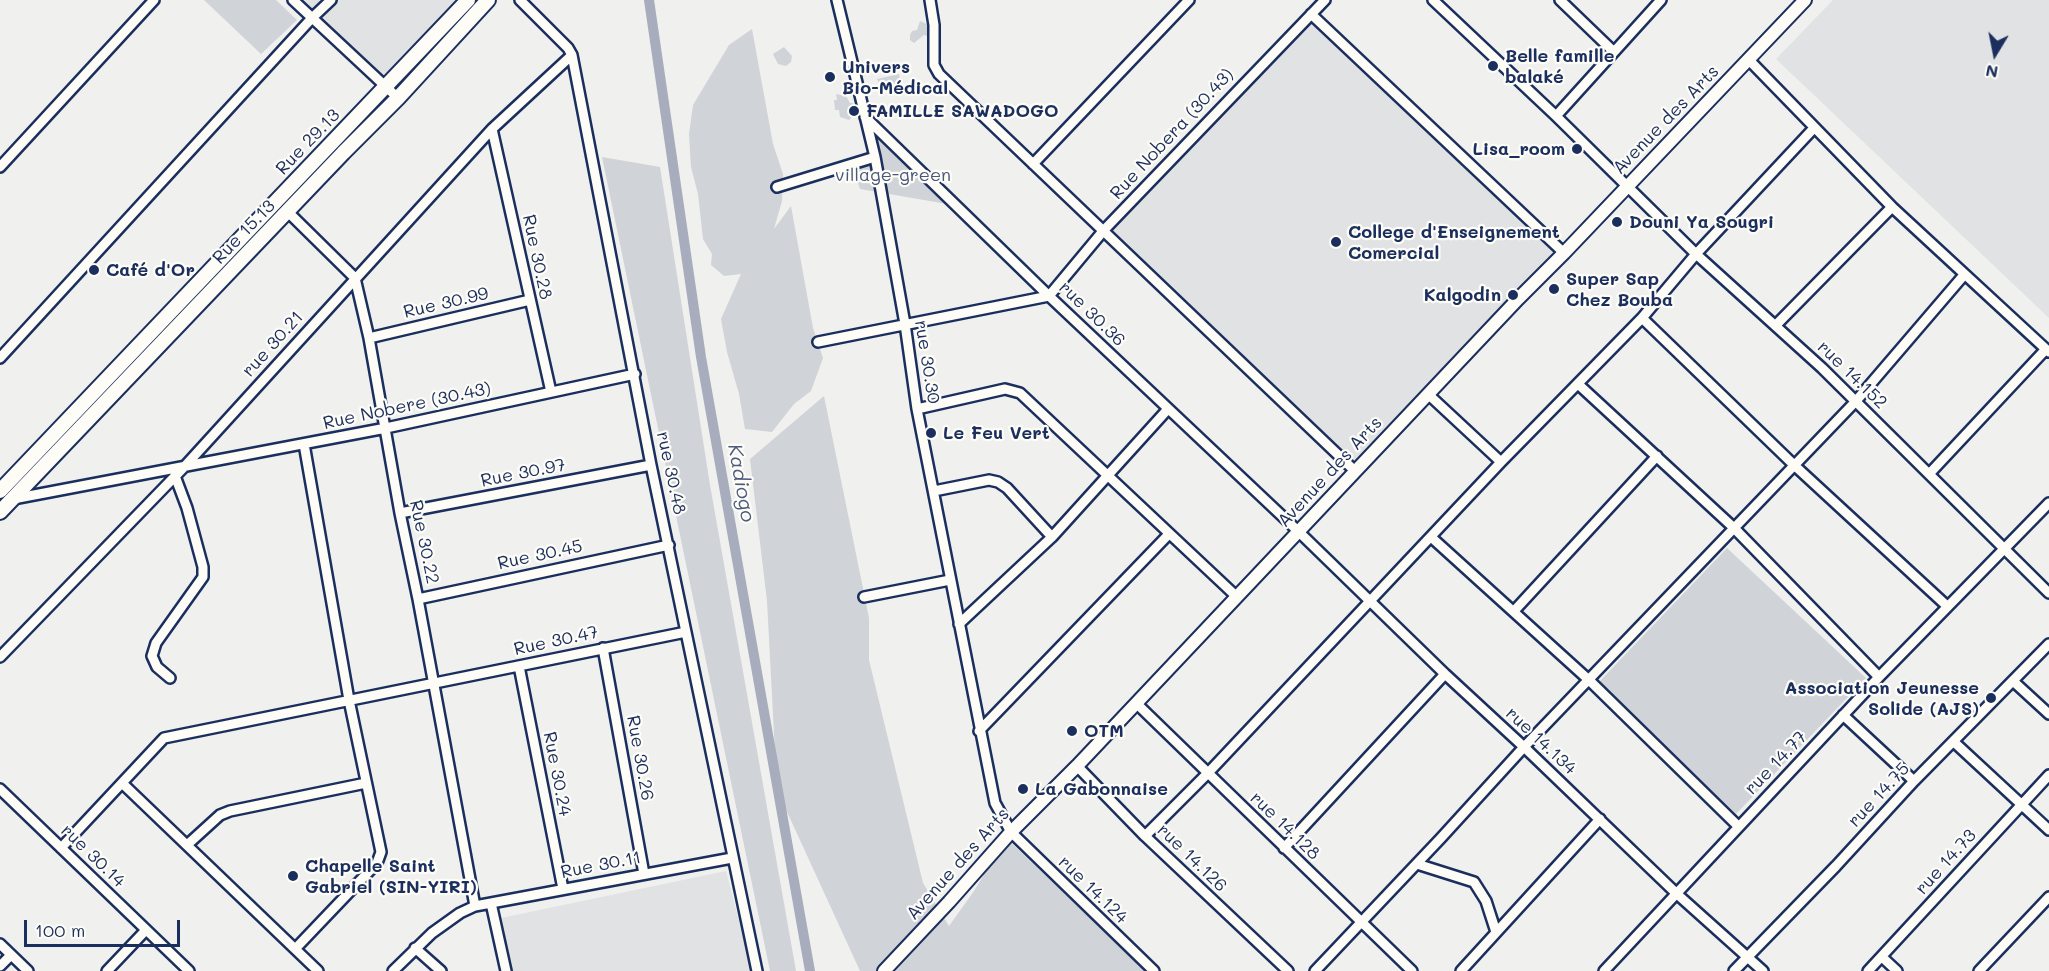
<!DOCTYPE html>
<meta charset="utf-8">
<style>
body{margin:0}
#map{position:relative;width:2049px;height:971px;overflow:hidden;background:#f0f0ee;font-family:Mali,sans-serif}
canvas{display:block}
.north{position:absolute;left:1965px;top:24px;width:60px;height:60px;-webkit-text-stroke:4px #fdfcf7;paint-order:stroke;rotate:190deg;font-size:16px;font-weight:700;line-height:24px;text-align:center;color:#1b2f5e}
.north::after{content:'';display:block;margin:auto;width:21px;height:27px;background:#1b2f5e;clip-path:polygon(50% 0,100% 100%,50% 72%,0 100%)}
.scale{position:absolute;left:24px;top:920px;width:156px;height:27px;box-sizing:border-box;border:3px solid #1b2f5e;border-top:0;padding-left:8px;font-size:18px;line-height:21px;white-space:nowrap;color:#1b2f5e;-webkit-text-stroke:4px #fdfcf7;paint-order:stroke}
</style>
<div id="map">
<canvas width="2049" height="971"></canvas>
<div class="north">N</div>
<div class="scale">100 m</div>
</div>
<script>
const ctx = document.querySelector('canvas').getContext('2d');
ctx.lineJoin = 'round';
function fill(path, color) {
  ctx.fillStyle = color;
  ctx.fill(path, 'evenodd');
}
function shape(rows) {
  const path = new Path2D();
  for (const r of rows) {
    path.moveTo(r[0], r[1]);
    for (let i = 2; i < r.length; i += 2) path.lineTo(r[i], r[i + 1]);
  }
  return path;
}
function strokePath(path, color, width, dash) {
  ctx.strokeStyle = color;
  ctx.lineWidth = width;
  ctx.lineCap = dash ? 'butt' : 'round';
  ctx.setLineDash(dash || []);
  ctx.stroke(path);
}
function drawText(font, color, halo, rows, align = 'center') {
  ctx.font = font + ' Mali,sans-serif';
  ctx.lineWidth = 4.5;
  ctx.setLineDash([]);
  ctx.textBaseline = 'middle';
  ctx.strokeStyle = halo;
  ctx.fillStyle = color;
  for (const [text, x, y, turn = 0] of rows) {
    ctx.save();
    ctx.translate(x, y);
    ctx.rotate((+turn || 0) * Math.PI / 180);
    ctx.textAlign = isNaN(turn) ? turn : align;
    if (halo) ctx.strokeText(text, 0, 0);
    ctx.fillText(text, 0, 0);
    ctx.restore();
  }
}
const built = shape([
 [294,0,468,0,386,86],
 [1833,0,2049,0,2049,318,1776,59],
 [1310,18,1565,253,1352,474,1107,232],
 [726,871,752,971,511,971,501,918]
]);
const green = shape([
 [204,0,276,0,297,20,261,54],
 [920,21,929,25,932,32,930,37,924,35,914,43,910,40,910,35,912,31,917,30],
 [752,29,773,144,783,174,782,201,774,229,791,206,813,328,823,358,811,391,794,404,772,432,745,429,739,394,727,352,721,319,741,274,724,276,711,265,712,254,703,239,698,194,691,167,689,134,693,105,729,45],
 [784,47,792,56,791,62,786,66,778,64,773,54],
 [899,74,902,91,894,94,881,88,877,79],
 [836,94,846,96,850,103,853,103,853,116,849,120,840,117,839,110,835,110,834,100,837,100],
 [873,129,947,198,947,204,860,189,852,166,880,161],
 [602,157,660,167,710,485,796,971,770,971],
 [824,396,869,618,869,660,923,883,949,926,974,891,1006,838,1146,971,860,971,777,790,767,601,750,459],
 [1727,548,1866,678,1736,814,1598,683]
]);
const canal = shape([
 [649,0,701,357,810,971]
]);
const minor = shape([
 [293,0,398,98],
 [520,0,568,48,572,55,651,465,757,971],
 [837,0,875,157,905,324,917,409,995,803,1011,832,1154,971],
 [930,0,934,25,934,65,939,74,1355,471],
 [1433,0,1556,116,1696,254,1822,368,2049,593],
 [1560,0,1614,52],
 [1311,14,1564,253],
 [1749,60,1892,207,2049,352],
 [1556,116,1661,0],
 [865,117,1049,296,1299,532,1445,674,1524,747,1677,894,1763,971],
 [492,129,551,392],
 [1033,164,1189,0],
 [0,167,154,0],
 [777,187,875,157],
 [288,212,355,278,369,338,400,513,418,599,475,906],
 [1642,318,1794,465,1947,606],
 [1776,325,1892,207],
 [369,338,530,300],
 [818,342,1049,296,1104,230,1325,0],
 [0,358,312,18,331,0],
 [1578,384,1734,528,1879,677],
 [1429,395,1501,462],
 [917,409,1005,389,1020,393,1236,596],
 [1930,473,2046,349],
 [934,491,989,480,998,482,1007,488,1052,537],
 [13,499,386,428,635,374],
 [400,513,651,465],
 [1431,537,1590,681,1738,826],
 [864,597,950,580],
 [418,599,669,545],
 [1514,611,1657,456],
 [959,624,1052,537,1168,409],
 [603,648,644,874],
 [0,657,185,466,492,129,572,55],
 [519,666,563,889],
 [170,678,157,667,152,656,156,643,203,577,203,567,187,508,175,476],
 [2013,681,2049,714],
 [1136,703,1412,971],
 [1843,715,1914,781],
 [979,731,1169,534],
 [1954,742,2049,830],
 [1077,766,1145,836,1288,971],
 [122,783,318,971],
 [0,789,189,971],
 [1145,836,1208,773,1501,462,1642,318,1696,254,1814,128],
 [187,845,220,815,230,811,366,783],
 [61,848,164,738,686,632],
 [1284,848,1445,674],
 [1417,864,1474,882,1486,901,1496,932],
 [491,903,506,971],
 [0,944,28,971],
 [296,948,377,863,381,852,349,700,304,444],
 [415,948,441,971],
 [1882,957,1897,971],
 [0,966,11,955],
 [107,971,146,930],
 [393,971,432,933,460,913,475,906,732,858],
 [1315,971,1441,838,1524,747,1856,401,1964,275],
 [1461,971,1600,819],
 [1604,971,1879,677,2049,503],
 [1734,971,1836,866,1914,781,2049,644],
 [1868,971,2049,775],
 [1979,971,2049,897]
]);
const tertiary = shape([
 [884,971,949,902,1011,832,1077,766,1518,299,1564,253,1805,0]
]);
const secondary = shape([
 [0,491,468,0],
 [0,512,343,153,398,98,488,0]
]);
const markers = [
 [1493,66,6,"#1b2f5e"],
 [830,77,6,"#1b2f5e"],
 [854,111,6,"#1b2f5e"],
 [1577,149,6,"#1b2f5e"],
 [1617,222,6,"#1b2f5e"],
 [1336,242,6,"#1b2f5e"],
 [94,270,6,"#1b2f5e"],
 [1554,289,6,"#1b2f5e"],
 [1513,295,6,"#1b2f5e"],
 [931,433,6,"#1b2f5e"],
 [1991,698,6,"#1b2f5e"],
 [1072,731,6,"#1b2f5e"],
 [1023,789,6,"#1b2f5e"],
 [293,876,6,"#1b2f5e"]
];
const poiNames = [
 ["Belle famille",1505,56],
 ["balaké",1505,77],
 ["Univers",842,67],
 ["Bio-Médical",842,88],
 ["FAMILLE SAWADOGO",866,111],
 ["Lisa_room",1565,149,"right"],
 ["Douni Ya Sougri",1629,222],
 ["College d'Enseignement",1348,232],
 ["Comercial",1348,253],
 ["Café d'Or",106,270],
 ["Super Sap",1566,279],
 ["Chez Bouba",1566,300],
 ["Kalgodin",1501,295,"right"],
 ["Le Feu Vert",943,433],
 ["Association Jeunesse",1979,688,"right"],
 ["Solide (AJS)",1979,709,"right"],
 ["OTM",1084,731],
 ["La Gabonnaise",1035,789],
 ["Chapelle Saint",305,866],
 ["Gabriel (SIN-YIRI)",305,887]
];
const streetNames = [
 ["Avenue des Arts",1666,120,-46],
 ["Rue Nobera (30.43)",1172,134,-47],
 ["Rue 29.13",308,142,-46],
 ["Rue 15.13",244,232,-46],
 ["Rue 30.28",537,257,78],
 ["Rue 30.99",446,303,-13],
 ["rue 30.36",1092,314,44],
 ["rue 30.21",273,344,-48],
 ["rue 30.30",927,362,81],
 ["rue 14.152",1852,375,44],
 ["Rue Nobere (30.43)",407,406,-12],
 ["Avenue des Arts",1330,472,-47],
 ["Rue 30.97",523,473,-11],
 ["rue 30.48",671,473,78],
 ["Rue 30.22",424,542,78],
 ["Rue 30.45",540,555,-12],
 ["Rue 30.47",556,641,-12],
 ["rue 14.134",1541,741,43],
 ["Rue 30.26",640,758,80],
 ["rue 14.77",1776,763,-46],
 ["Rue 30.24",557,774,79],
 ["rue 14.75",1879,795,-47],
 ["rue 14.128",1285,826,44],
 ["rue 30.14",93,856,44],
 ["rue 14.126",1192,858,44],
 ["rue 14.73",1946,862,-48],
 ["Avenue des Arts",958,864,-48],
 ["Rue 30.11",601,865,-11],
 ["rue 14.124",1093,890,44]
];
const parkNames = [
 ["village-green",893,175]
];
const waterNames = [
 ["Kadiogo",741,483,80]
];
fill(built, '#e0e2e3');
fill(green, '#d0d3d8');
strokePath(canal, '#a7adbd', 10);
strokePath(minor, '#1b2f5e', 14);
strokePath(tertiary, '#1b2f5e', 16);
strokePath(secondary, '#1b2f5e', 18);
strokePath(minor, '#fdfcf7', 9);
strokePath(tertiary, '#fdfcf7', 12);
strokePath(secondary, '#fdfcf7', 14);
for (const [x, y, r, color] of markers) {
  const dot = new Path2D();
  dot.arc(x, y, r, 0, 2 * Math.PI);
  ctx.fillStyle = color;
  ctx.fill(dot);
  strokePath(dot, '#fdfcf7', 2);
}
drawText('bold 18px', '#1b2f5e', '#fdfcf7', poiNames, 'left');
drawText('18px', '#1b2f5e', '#fdfcf7', streetNames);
drawText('18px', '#48587c', '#fdfcf7', parkNames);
drawText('italic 20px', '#4c5b7f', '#fdfcf7', waterNames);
</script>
